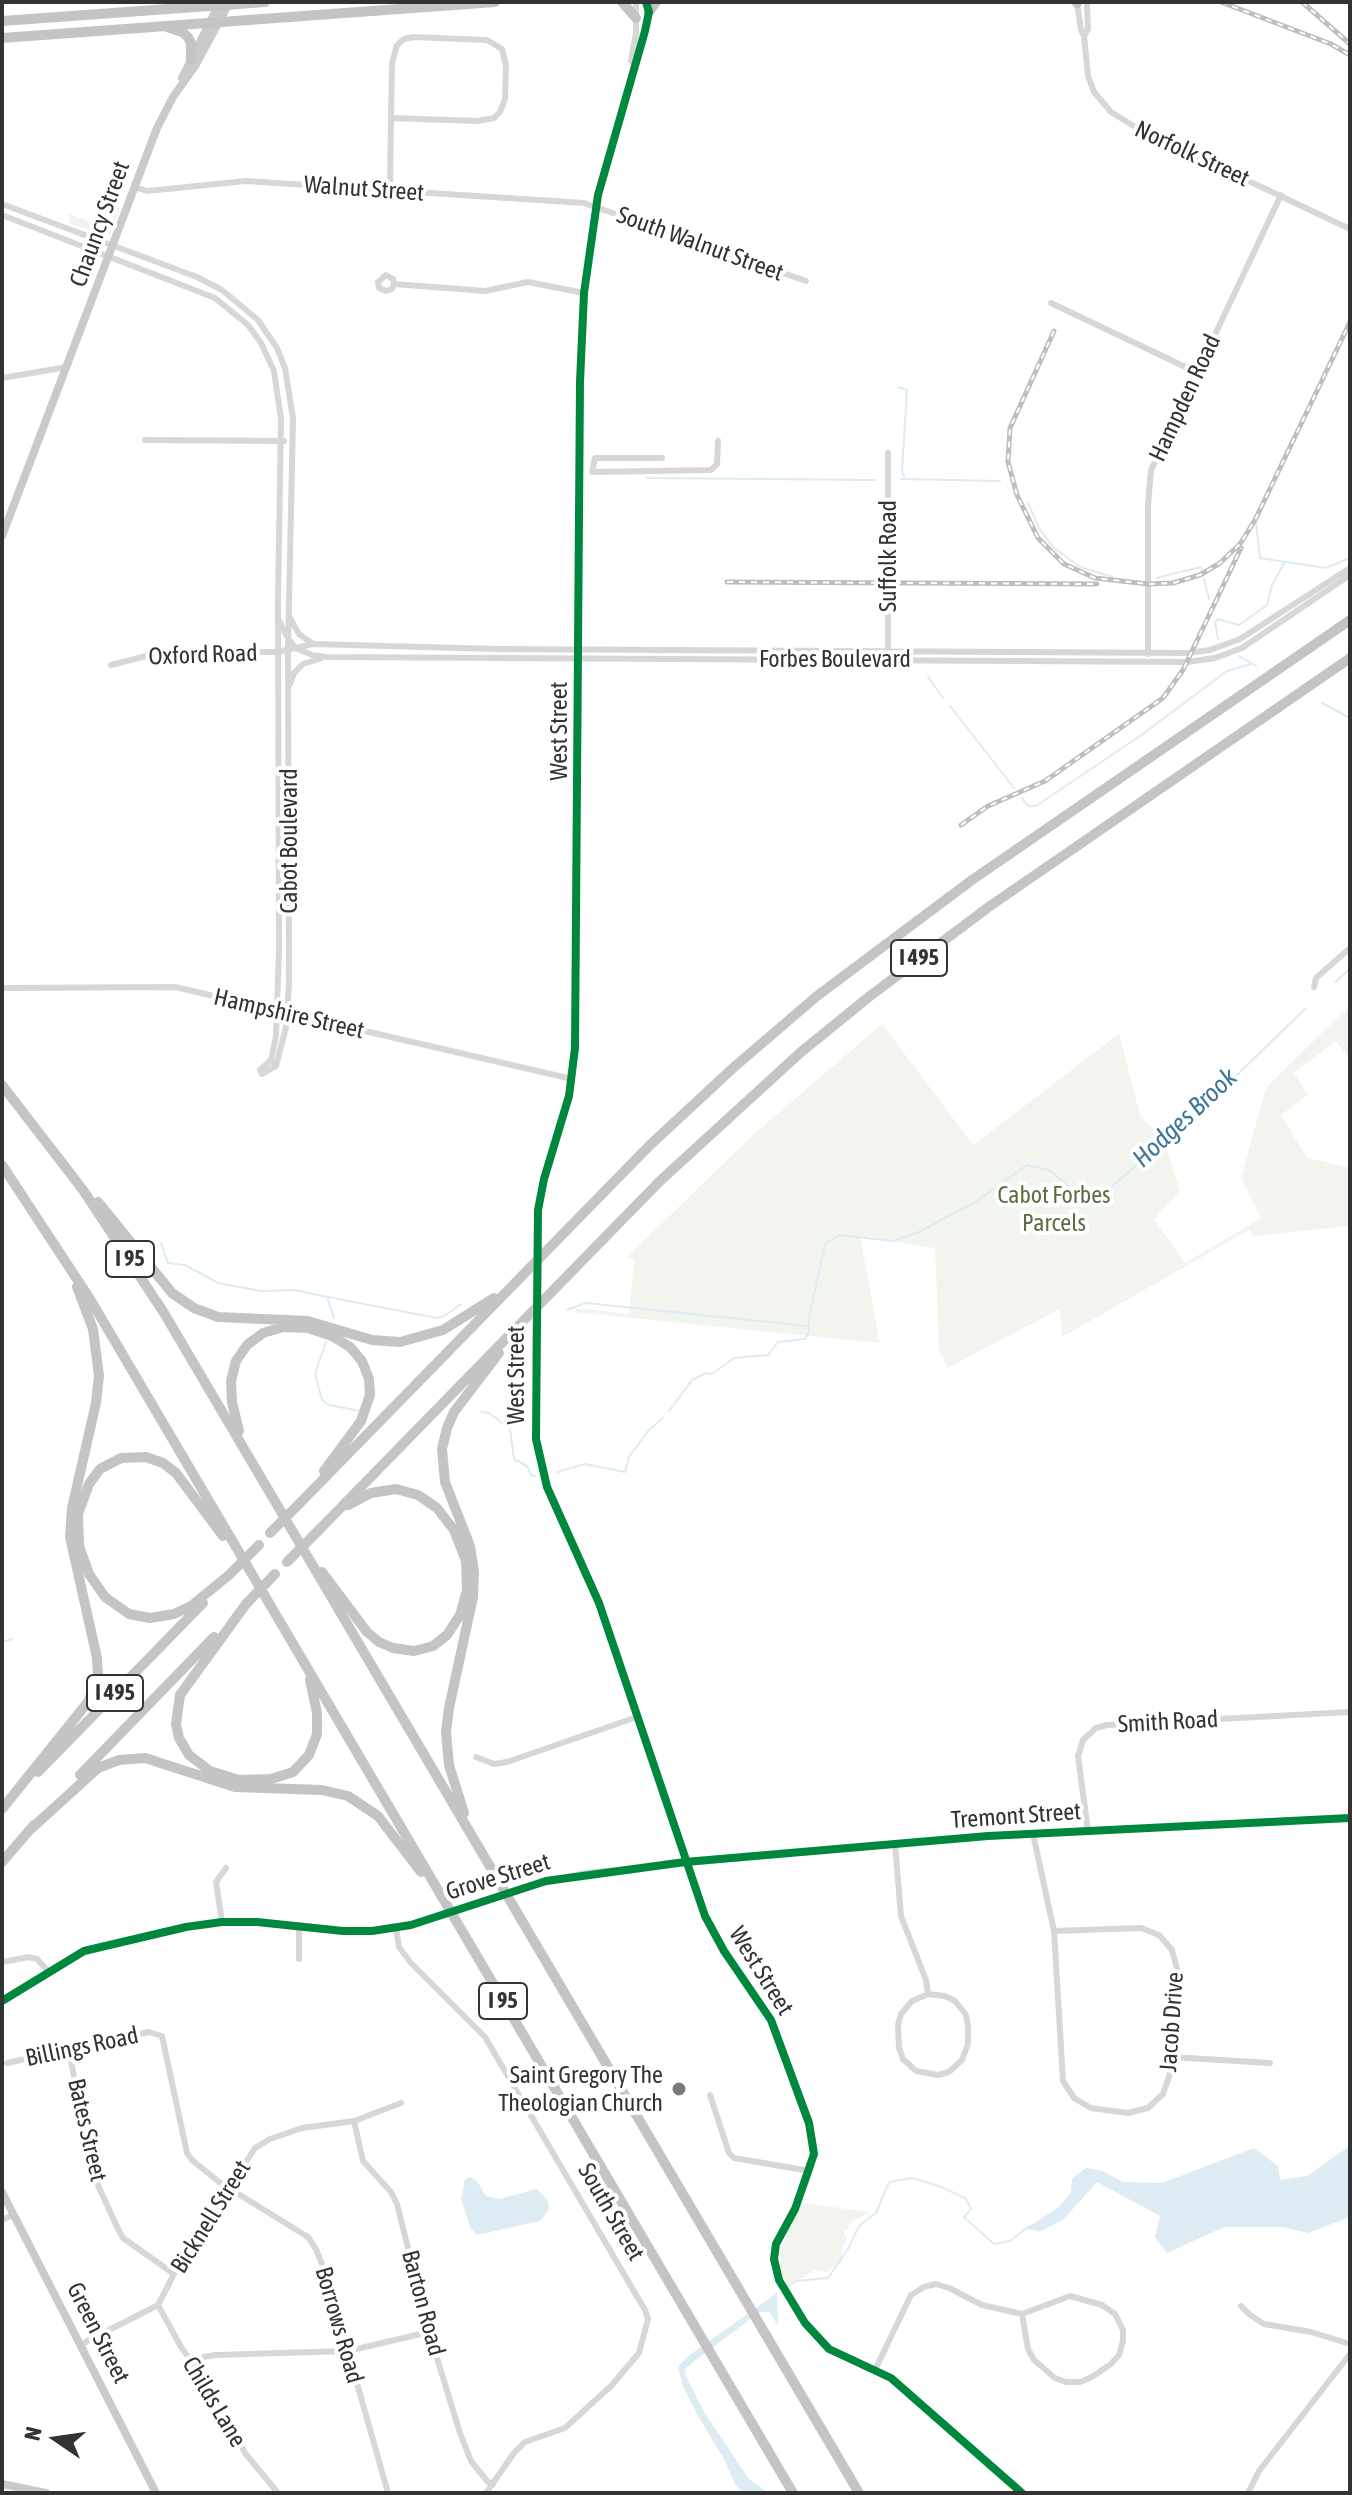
<!DOCTYPE html>
<style>
body{margin:0}
#map{position:relative;width:1352px;height:2495px;overflow:hidden;background:#fff;font-family:"Asap Condensed",sans-serif}
canvas{display:block}
.frame{position:absolute;inset:0;border:4px solid #333;pointer-events:none}
.north{position:absolute;left:16px;top:2399px;width:80px;height:80px;-webkit-text-stroke:6px #fff;paint-order:stroke;rotate:283deg;font-size:22px;font-weight:700;line-height:32px;text-align:center;color:#333}
.north::after{content:'';display:block;margin:auto;width:28px;height:36px;background:#333;clip-path:polygon(50% 0,100% 100%,50% 72%,0 100%)}
</style>
<div id="map">
<canvas width="1352" height="2495"></canvas>
<div class="frame"></div>
<div class="north">N</div>
</div>
<script>
const ctx = document.querySelector('canvas').getContext('2d');
ctx.lineJoin = 'round';
function fill(path, color) {
  ctx.fillStyle = color;
  ctx.fill(path, 'evenodd');
}
function shape(rows) {
  const path = new Path2D();
  for (const r of rows) {
    path.moveTo(r[0], r[1]);
    for (let i = 2; i < r.length; i += 2) path.lineTo(r[i], r[i + 1]);
  }
  return path;
}
function strokePath(path, color, width, dash) {
  ctx.strokeStyle = color;
  ctx.lineWidth = width;
  ctx.lineCap = dash ? 'butt' : 'round';
  ctx.setLineDash(dash || []);
  ctx.stroke(path);
}
function drawText(font, color, halo, rows, align = 'center') {
  ctx.font = font + ' "Asap Condensed",sans-serif';
  ctx.lineWidth = 8;
  ctx.setLineDash([]);
  ctx.textBaseline = 'middle';
  ctx.strokeStyle = halo;
  ctx.fillStyle = color;
  for (const [text, x, y, turn = 0] of rows) {
    ctx.save();
    ctx.translate(x, y);
    ctx.rotate((+turn || 0) * Math.PI / 180);
    ctx.textAlign = isNaN(turn) ? turn : align;
    if (halo) ctx.strokeText(text, 0, 0);
    ctx.fillText(text, 0, 0);
    ctx.restore();
  }
}
const green = shape([
 [114,207,120,208,110,236,70,224,68,214,104,226],
 [1350,1005,1350,1061,1336,1041,1294,1073,1308,1095,1281,1115,1307,1158,1347,1167,1350,1165,1350,1226,1253,1236,1249,1230,1062,1337,1060,1309,947,1368,939,1349,935,1248,860,1236,880,1343,574,1312,577,1308,629,1314,634,1259,627,1257,753,1135,882,1024,973,1145,1119,1034,1140,1115,1164,1141,1180,1191,1154,1219,1185,1263,1261,1218,1241,1178,1266,1088],
 [802,2203,870,2212,852,2221,847,2230,843,2231,847,2239,842,2249,841,2264,835,2265,828,2272,813,2270,805,2277,787,2284,780,2270,780,2252]
]);
const water = shape([
 [1350,2146,1350,2217,1308,2233,1283,2227,1224,2227,1167,2253,1155,2237,1160,2216,1097,2182,1063,2220,1041,2231,1025,2229,1059,2207,1071,2193,1072,2178,1086,2168,1103,2171,1123,2182,1162,2183,1254,2148,1278,2166,1280,2180,1307,2176],
 [470,2177,477,2181,486,2196,499,2199,537,2189,548,2201,549,2210,540,2221,477,2235,471,2229,461,2199,465,2179],
 [777,2293,778,2326,770,2312,760,2312,701,2356,686,2368,685,2374,704,2412,749,2479,768,2493,743,2493,736,2486,723,2457,698,2416,683,2386,678,2368,680,2364,691,2354]
]);
const stream = shape([
 [898,387,907,390,902,471,905,479],
 [647,478,875,480],
 [901,479,1000,481],
 [1028,503,1039,528,1053,547,1080,567,1113,577],
 [1256,522,1260,558,1326,568,1350,558],
 [1156,578,1201,567,1202,571],
 [1204,579,1209,599],
 [1218,639,1215,622,1218,619,1239,625,1267,605,1272,585,1284,563],
 [1239,656,1256,666],
 [928,677,943,698],
 [1322,703,1350,718],
 [950,706,1014,788],
 [1022,798,1028,806,1036,806,1140,736,1227,671,1251,664],
 [1335,982,1350,969],
 [161,1243,168,1263,185,1265,218,1283,261,1291,295,1290,327,1297,334,1318],
 [328,1297,437,1318,444,1316,461,1304],
 [567,1310,586,1303,807,1326],
 [326,1342,315,1374,322,1400,329,1405,360,1411],
 [669,1411,692,1380,706,1373,712,1374,734,1358,768,1355,778,1342,805,1339,809,1332,809,1317,825,1244,839,1235,893,1241,919,1232,975,1202,1027,1165,1049,1170,1086,1201,1096,1201,1236,1076,1306,1008],
 [481,1412,489,1413,510,1429,514,1459,527,1466,531,1475,535,1476],
 [557,1472,585,1464,625,1472,629,1457,649,1430,663,1418],
 [2,1642,12,1639],
 [787,2287,796,2281,828,2278,848,2249,859,2226,876,2213,889,2182,912,2178,939,2186,965,2198,971,2209,964,2217,994,2244,1010,2241,1028,2227]
]);
const minor = shape([
 [1077,3,1081,30,1084,36,1088,76,1094,92,1111,112,1137,128,1350,229],
 [1084,36,1088,29,1087,2],
 [631,61,636,33,636,2],
 [134,187,147,191,246,181,584,203,806,281],
 [390,190,391,118,392,63,397,45,404,39,413,37,487,40,502,49,506,66,505,99,500,112,494,118,478,121,391,118],
 [2,204,197,277,222,290,258,320,277,348,285,368,293,418,288,650,289,984,286,1027,276,1066],
 [2,215,215,298,248,325,261,343,274,371,281,419,278,600,279,949,276,1036,271,1060,260,1070,262,1074,276,1066,271,1060],
 [394,284,392,289,386,291,379,288,378,282,386,275,393,279,394,284,485,291,528,282,584,293],
 [1051,303,1196,372],
 [2,378,67,367],
 [145,440,284,441],
 [662,458,595,458,592,472,711,470,717,464,718,441],
 [278,618,288,639,296,648,312,655,327,657,1188,662,1215,658,1242,648,1350,575],
 [290,618,299,634,313,644],
 [888,652,888,453],
 [1148,654,1148,505,1151,470,1281,195],
 [111,665,162,652,278,652,313,644,496,649,1188,653,1210,650,1240,639,1350,568],
 [290,684,294,673,303,664,322,658],
 [1314,987,1316,978,1350,948],
 [2,988,175,987,572,1079],
 [537,1223,542,1188,569,1096,575,1048,580,382,584,293,598,195,645,31,649,12,646,2],
 [535,1341,536,1439,547,1487,599,1603,705,1916,724,1951,771,2020,813,2139,814,2154,810,2171,795,2209,776,2244,774,2259,779,2280,805,2323,829,2349,891,2378,1022,2493],
 [476,1757,494,1764,507,1762,637,1717],
 [1088,1831,1078,1756,1083,1740,1096,1728,1107,1725,1350,1712],
 [1033,1834,1054,1931,1063,2081,1074,2098,1091,2108,1128,2113,1148,2108,1163,2094,1170,2074,1177,1969,1172,1950,1159,1935,1141,1928,1054,1931],
 [895,1844,901,1916,926,1980,928,1994,912,2001,901,2014,898,2025,899,2048,903,2059,916,2071,938,2075,949,2072,962,2060,968,2044,968,2027,966,2015,955,2001,945,1996,928,1994],
 [523,1888,585,1873,843,1848,988,1836,1350,1818],
 [222,1922,216,1882,226,1868],
 [299,1926,299,1959],
 [396,1928,399,1947,411,1963,485,2037,645,2310,648,2319,639,2353,612,2385,565,2428,525,2442,514,2453,486,2493],
 [2,1962,29,1957,37,1959,48,1971],
 [2,2001,84,1951,186,1927,222,1922,257,1922,343,1931,372,1931,396,1928,437,1917],
 [69,2050,92,2172,118,2229,123,2238,174,2274],
 [1171,2057,1270,2063],
 [7,2063,149,2032,162,2036,187,2153,192,2160,219,2182,308,2237,316,2249,327,2277,388,2493],
 [710,2095,729,2153,734,2158,810,2171],
 [354,2121,363,2161,391,2192,397,2204,429,2332,460,2433,471,2461,488,2482,493,2484],
 [2,2220,13,2215],
 [158,2305,181,2347,204,2378,245,2453,278,2493],
 [1241,2306,1250,2315,1264,2324,1311,2332,1350,2344],
 [82,2344,158,2305,174,2274,255,2148,270,2139,302,2128,354,2121,401,2103],
 [194,2362,203,2357,216,2355,348,2351,429,2332],
 [875,2370,911,2295,924,2287,936,2284,949,2288,982,2305,1022,2314,1070,2296,1102,2305,1115,2314,1123,2330,1123,2341,1119,2355,1111,2364,1092,2377,1080,2382,1066,2382,1055,2378,1034,2360,1028,2349,1022,2314],
 [1248,2493,1259,2471,1350,2354]
]);
const major = shape([
 [182,78,219,4],
 [2,536,157,128,173,97,195,66,229,3],
 [2,2192,156,2493],
 [2,2484,46,2493]
]);
const highway = shape([
 [622,2,636,18],
 [1077,2,1077,3],
 [649,12,656,2],
 [2,21,265,2],
 [167,27,182,32,188,37,191,43,191,59],
 [2,38,495,2],
 [2,1085,83,1190,164,1313,859,2493],
 [2,1165,90,1299,793,2493],
 [98,1202,172,1293,194,1308,218,1317,308,1321,372,1340,400,1342,443,1330,494,1298],
 [239,1431,232,1402,231,1381,236,1361,247,1345,263,1333,283,1327,308,1328,332,1336,350,1347,362,1361,369,1379,370,1395,361,1421,324,1471],
 [299,1504,649,1146,733,1068,817,996,972,880,1350,620],
 [316,1533,660,1181,801,1052,870,996,990,906,1350,658],
 [223,1536,176,1473,163,1463,146,1457,121,1458,100,1469,89,1484,78,1514,79,1546,89,1574,105,1597,129,1614,150,1618,174,1614,191,1606,229,1575],
 [322,1572,367,1632,379,1642,393,1648,414,1651,433,1646,447,1635,460,1615,467,1590,466,1561,454,1530,437,1508,418,1495,396,1489,371,1493,348,1505],
 [246,1604,180,1695,176,1724,179,1738,189,1755,210,1771,239,1780,271,1779,293,1772,309,1755,317,1734,317,1713,310,1680],
 [38,1772,203,1603],
 [80,1775,214,1637],
 [2,1809,88,1702,98,1677,97,1658,70,1537,72,1508,96,1403,99,1376,93,1329,77,1287],
 [464,1813,449,1765,446,1732,449,1708,473,1597,474,1572,470,1546,445,1482,442,1449,447,1428,454,1412,499,1353],
 [32,1828,98,1768,119,1760,145,1758,235,1787,322,1790,348,1796,378,1816,421,1872],
 [2,1862,34,1825]
]);
const rail = shape([
 [1221,2,1331,44,1350,55],
 [1302,2,1350,44],
 [1054,331,1010,428,1008,462,1017,495,1038,538,1064,564,1095,578,1148,584,1173,583,1200,575,1220,563,1240,544,1255,520,1350,322],
 [727,582,1097,584],
 [961,825,988,806,1045,781,1163,698,1183,670,1241,548]
]);
const minorBridge = shape([
 [535,1341,537,1223],
 [437,1917,523,1888]
]);
const highwayBridge = shape([
 [270,1533,299,1504],
 [287,1562,316,1533],
 [229,1575,259,1545],
 [246,1604,275,1574]
]);
const cycleway = shape([
 [646,2,649,12,645,31,598,195,584,293,580,382,575,1048,569,1096,544,1179,538,1210,536,1439,547,1487,599,1603,705,1916,724,1951,771,2020,809,2123,814,2154,795,2209,776,2244,774,2259,779,2280,805,2323,829,2349,891,2378,1022,2493],
 [2,2001,84,1951,186,1927,222,1922,257,1922,343,1931,372,1931,411,1925,546,1881,685,1862,988,1836,1350,1818]
]);
const markers = [
 [679,2089,8,"#7a7a7a"]
];
const shields = [
 [919,958,56],
 [130,1259,48],
 [115,1693,56],
 [503,2001,48]
];
const shieldNames = [
 ["I 495",919,958],
 ["I 95",130,1259],
 ["I 495",115,1693],
 ["I 95",503,2001]
];
const streetNames = [
 ["Norfolk Street",1192,154,25],
 ["Walnut Street",364,189,4],
 ["Chauncy Street",100,224,-70],
 ["South Walnut Street",700,244,20],
 ["Hampden Road",1185,398,-65],
 ["Suffolk Road",888,556,-90],
 ["Oxford Road",203,655,-2],
 ["Forbes Boulevard",835,659],
 ["West Street",559,731,-90],
 ["Cabot Boulevard",289,841,-90],
 ["Hampshire Street",289,1014,13],
 ["West Street",516,1375,-90],
 ["Smith Road",1168,1722,-3],
 ["Tremont Street",1016,1816,-4],
 ["Grove Street",498,1877,-17],
 ["West Street",761,1971,58],
 ["Jacob Drive",1172,2022,-86],
 ["Billings Road",82,2047,-12],
 ["Bates Street",87,2130,77],
 ["South Street",611,2212,60],
 ["Bicknell Street",211,2217,-58],
 ["Barton Road",423,2303,75],
 ["Borrows Road",339,2325,74],
 ["Green Street",98,2333,63],
 ["Childs Lane",214,2402,59]
];
const parkNames = [
 ["Cabot Forbes",1054,1195],
 ["Parcels",1054,1223]
];
const poiNames = [
 ["Saint Gregory The",663,2075],
 ["Theologian Church",663,2103]
];
const waterNames = [
 ["Hodges Brook",1185,1118,-43]
];
fill(green, '#f1f5ed');
fill(water, '#ddebf3');
strokePath(stream, '#ddebf3', 2);
strokePath(minor, '#d7d7d7', 6);
strokePath(major, '#cacaca', 8);
strokePath(highway, '#c4c4c4', 10);
strokePath(rail, '#bebebe', 5);
strokePath(rail, '#fff', 2, [6]);
strokePath(minorBridge, '#d7d7d7', 6);
strokePath(highwayBridge, '#c4c4c4', 10);
strokePath(cycleway, '#00873e', 8);
for (const [x, y, r, color] of markers) {
  const dot = new Path2D();
  dot.arc(x, y, r, 0, 2 * Math.PI);
  ctx.fillStyle = color;
  ctx.fill(dot);
  strokePath(dot, '#fff', 3);
}
for (const [x, y, w] of shields) {
  const box = new Path2D();
  box.roundRect(x - w / 2, y - 18, w, 36, 6);
  ctx.fillStyle = '#fff';
  ctx.fill(box);
  strokePath(box, '#333', 2);
}
drawText('bold 22px', '#333', null, shieldNames);
drawText('24px', '#333', '#fff', streetNames);
drawText('24px', '#56703f', '#fff', parkNames);
drawText('24px', '#333', '#fff', poiNames, 'right');
drawText('italic 26px', '#3f7597', '#fff', waterNames);
</script>
